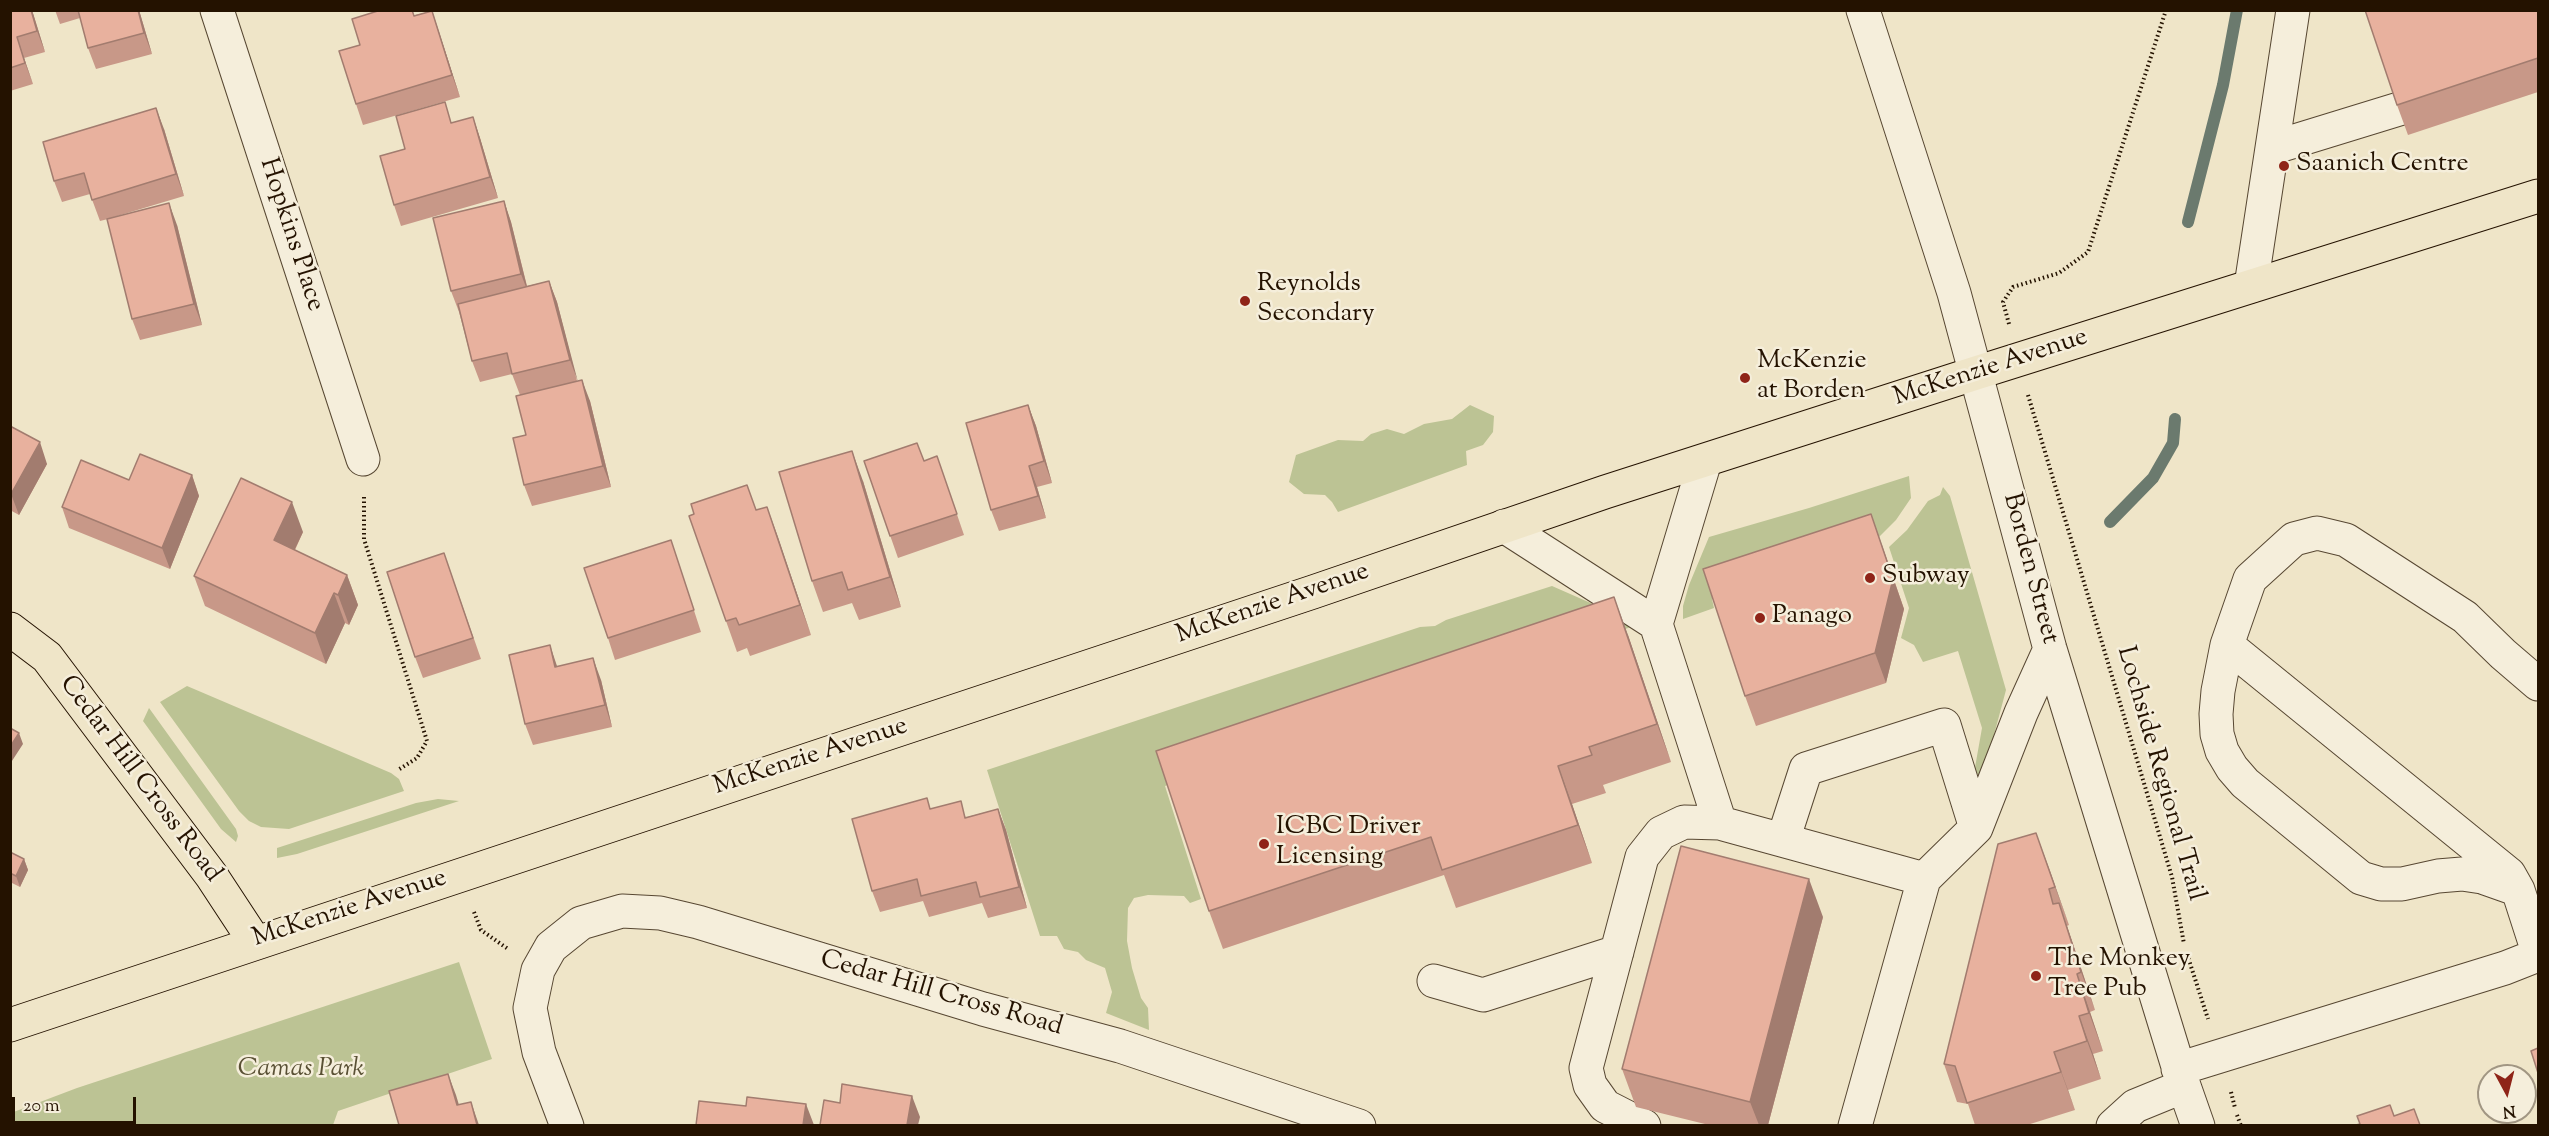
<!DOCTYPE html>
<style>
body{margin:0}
#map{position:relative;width:2549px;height:1136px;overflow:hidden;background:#efe5c8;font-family:"Sorts Mill Goudy",serif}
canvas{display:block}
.frame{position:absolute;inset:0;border:12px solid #241200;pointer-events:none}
.north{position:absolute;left:2477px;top:1064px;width:60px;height:60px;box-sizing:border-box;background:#f5eedb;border:2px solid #a19683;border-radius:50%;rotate:173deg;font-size:16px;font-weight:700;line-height:24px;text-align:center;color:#241200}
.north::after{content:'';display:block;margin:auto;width:21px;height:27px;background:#8f2418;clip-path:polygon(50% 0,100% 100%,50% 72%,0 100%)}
.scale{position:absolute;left:12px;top:1097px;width:124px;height:27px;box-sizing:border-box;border:3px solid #241200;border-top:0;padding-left:8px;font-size:18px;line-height:21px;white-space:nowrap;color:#241200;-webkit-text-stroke:4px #f5eedb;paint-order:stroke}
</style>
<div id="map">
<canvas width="2549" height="1136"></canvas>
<div class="frame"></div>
<div class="north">N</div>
<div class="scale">20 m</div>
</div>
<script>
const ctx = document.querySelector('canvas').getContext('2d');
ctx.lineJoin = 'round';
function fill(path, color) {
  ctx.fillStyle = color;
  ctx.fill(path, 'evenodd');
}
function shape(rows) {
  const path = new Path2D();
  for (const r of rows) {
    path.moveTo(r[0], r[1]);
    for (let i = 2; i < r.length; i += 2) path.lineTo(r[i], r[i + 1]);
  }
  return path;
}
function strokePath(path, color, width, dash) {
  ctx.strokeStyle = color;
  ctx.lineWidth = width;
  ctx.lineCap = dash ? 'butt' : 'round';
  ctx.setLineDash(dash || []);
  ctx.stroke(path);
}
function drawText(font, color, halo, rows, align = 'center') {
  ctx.font = font + ' "Sorts Mill Goudy",serif';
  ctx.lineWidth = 5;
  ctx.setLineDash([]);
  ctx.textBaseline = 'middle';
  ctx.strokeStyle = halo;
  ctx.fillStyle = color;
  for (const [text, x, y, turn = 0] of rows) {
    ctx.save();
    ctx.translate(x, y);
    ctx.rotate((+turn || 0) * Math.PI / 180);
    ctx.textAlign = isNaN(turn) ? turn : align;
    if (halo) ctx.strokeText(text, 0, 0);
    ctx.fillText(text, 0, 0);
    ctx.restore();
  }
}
const green = shape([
 [1470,405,1494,416,1493,432,1483,445,1466,451,1467,465,1338,512,1332,502,1325,495,1304,494,1289,482,1296,455,1338,440,1363,441,1371,434,1387,429,1404,434,1424,424,1452,419],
 [1909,476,1911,498,1896,520,1874,542,1712,599,1714,608,1683,619,1683,606,1689,585,1709,537,1809,508],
 [1943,487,1950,496,2006,690,1983,776,1974,773,1982,728,1958,651,1923,662,1914,645,1901,638,1909,608,1889,547,1907,530,1928,501,1940,495],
 [1552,586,1602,608,1631,627,1165,786,1201,899,1190,903,1184,896,1148,895,1134,898,1128,908,1127,941,1132,968,1141,998,1148,1008,1149,1030,1106,1013,1112,992,1105,968,1086,960,1078,952,1064,949,1057,936,1040,936,987,770,1420,627,1435,626,1446,620],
 [187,686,391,773,399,779,404,791,289,829,261,827,249,821,239,811,160,702],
 [149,708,236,829,238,836,236,842,221,829,143,721],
 [438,799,459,801,297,854,277,858,277,848,416,803],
 [459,962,492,1059,338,1111,333,1125,11,1126,11,1113,77,1088]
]);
const stream = shape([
 [2188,222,2223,85,2237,10],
 [2110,522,2153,478,2173,443,2175,419]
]);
const path = shape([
 [2009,324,2003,302,2013,287,2059,273,2088,252,2166,10],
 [2028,395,2172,877,2184,944],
 [364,497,364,539,427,741,417,758,398,770],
 [474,912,481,930,508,949],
 [2187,954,2208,1019],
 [2231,1092,2235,1108],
 [2237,1115,2241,1126]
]);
const minor = shape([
 [217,10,363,459],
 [1863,10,1954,293,2050,649,2184,1086,2198,1126],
 [2272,148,2438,97],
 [2251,286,2293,10],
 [1705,461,1656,624,1720,823],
 [1504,526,1656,624],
 [2227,645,2218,691,2216,714,2217,734,2222,751,2232,768,2245,783,2361,878,2381,884,2402,884,2438,876,2462,874,2482,877,2516,889],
 [2538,684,2503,654,2465,617,2346,540,2317,533,2294,539,2250,579,2227,645,2509,874,2518,890,2538,952],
 [1783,840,1806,769,1944,725,1976,828],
 [1434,981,1483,995,1617,952],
 [2178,1069,2505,968,2538,955],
 [567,1126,539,1052,530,1008,538,970,551,947,581,923,622,911,660,913,698,922,983,1009,1120,1046,1359,1126],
 [1644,1126,1605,1106,1590,1085,1586,1068,1642,857,1661,833,1684,822,1720,823,1924,879],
 [1855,1126,1924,879,1976,828,2021,713,2050,649],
 [2113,1126,2135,1106,2184,1086]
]);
const major = shape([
 [10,629,47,657,211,875,255,942],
 [10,1025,1313,592,1605,492,1976,373,2538,196]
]);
const wall = shape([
 [10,10,32,10,45,52,24,58,33,84,10,91],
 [55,10,139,10,152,54,96,69,88,48,80,18,60,24],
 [2538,10,2538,92,2408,135,2397,105],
 [432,11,439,32,460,97,363,125,356,104,360,45,415,15],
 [473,117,480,138,498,198,401,226,394,205,405,149,452,123],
 [164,129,184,196,114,217,177,225,202,325,140,340,132,319,108,219,100,221,90,194,62,202,54,181],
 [504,201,511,222,527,286,549,281,557,302,577,381,590,401,611,487,532,506,524,485,526,435,520,395,512,374,480,382,472,361,459,312,451,291],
 [1028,405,1036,426,1052,483,1037,487,1046,518,999,531,991,510],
 [10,426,47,464,19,515,10,510],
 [937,456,964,535,898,558,864,461,924,461],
 [192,475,199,496,170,569,69,528,62,507,129,480],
 [863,481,901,607,859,620,852,603,823,612,812,581],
 [747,485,756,510,767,507,811,635,750,656,747,648,737,652,726,621,694,514],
 [303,532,295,550,347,575,358,605,349,625,345,623,326,664,205,606,194,576],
 [671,540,701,632,615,660,608,638],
 [1882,545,1904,609,1886,683,1756,726,1745,696],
 [444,553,481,659,423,678,415,657],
 [1628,635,1671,762,1603,785,1606,793,1572,804,1592,863,1456,908,1444,875,1223,949,1209,911],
 [558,667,601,680,612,727,533,745,525,724],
 [931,809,967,817,998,809,1006,830,1027,908,988,918,982,903,929,917,923,901,880,912,872,891],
 [2036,833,2069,925,2067,926,2095,1010,2090,1012,2103,1051,2093,1054,2101,1079,2068,1090,2075,1110,2027,1125,1975,1125,1968,1104,1957,1102,1944,1064],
 [10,852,24,859,28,870,20,887,10,882],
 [1823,917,1768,1125,1709,1125,1636,1107,1622,1069]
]);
const shadedWall = shape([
 [31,10,32,10,45,52,37,31],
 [138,10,139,10,152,54,144,33],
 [432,11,439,32,460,97,452,75],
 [17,37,24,58,33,84,25,63],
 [156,108,164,129,184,196,176,174],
 [473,117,480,138,498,198,490,177],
 [504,201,511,222,529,295,521,274],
 [169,203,177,225,202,325,194,304],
 [549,281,557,302,578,382,570,360],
 [582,380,590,401,611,487,603,466],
 [1028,405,1036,426,1052,483,1044,461],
 [40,442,47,464,19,515,11,494],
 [852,451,863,481,901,607,890,577],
 [1029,466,1037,487,1046,518,1038,496],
 [192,475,199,496,170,569,162,548],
 [292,502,303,532,285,570,274,540],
 [767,507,778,537,811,635,800,605],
 [1871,514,1904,609,1886,683,1875,653],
 [347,575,358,605,349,625,338,595],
 [334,593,345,623,326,664,315,633],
 [1614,597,1628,635,1671,762,1657,724],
 [550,645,557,666,563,689,555,667],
 [593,658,601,680,612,727,605,705],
 [19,733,23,744,10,764,10,747],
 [1558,766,1572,804,1592,863,1578,825],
 [998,809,1006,830,1027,908,1019,887],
 [2036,833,2050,871,2069,925,2055,887],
 [24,859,28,870,20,887,16,876],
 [1809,879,1823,917,1768,1125,1759,1125,1750,1102],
 [2059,903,2072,941,2095,1010,2081,972],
 [2077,974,2090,1012,2103,1051,2089,1013],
 [2079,1016,2093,1054,2101,1079,2087,1041],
 [2054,1052,2068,1090,2075,1110,2061,1072],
 [448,1074,456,1095,465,1125,457,1105],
 [912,1096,920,1117,918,1125,907,1125],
 [471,1102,479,1125,477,1125],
 [806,1104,814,1125,803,1125]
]);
const building = shape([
 [10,10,31,10,37,31,17,37,25,63,10,68,10,10],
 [78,10,138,10,144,33,88,48,78,10],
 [381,10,412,10,414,16,432,11,452,75,356,104,339,51,360,45,352,19,381,10],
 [2365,10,2538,10,2538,58,2397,105,2365,10],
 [445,102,451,123,473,117,490,177,394,205,380,156,405,149,396,116,445,102],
 [156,108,176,174,92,200,84,173,54,181,43,142,156,108],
 [504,201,521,274,451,291,433,218,504,201],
 [169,203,194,304,132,319,107,219,169,203],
 [549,281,570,360,512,374,507,353,472,361,458,304,549,281],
 [582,380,603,466,524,485,513,438,526,435,516,396,582,380],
 [1028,405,1044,461,1029,466,1038,496,991,510,966,423,1028,405],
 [10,426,40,442,11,494,10,493,10,426],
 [917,443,924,461,937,456,957,514,890,536,864,461,917,443],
 [852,451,890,577,848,590,842,572,812,581,779,472,852,451],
 [140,454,192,475,162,548,62,507,81,460,129,480,140,454],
 [241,478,292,502,274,540,347,575,338,595,334,593,315,633,194,576,241,478],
 [747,485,756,510,767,507,800,605,739,625,736,618,726,621,689,516,694,514,691,504,747,485],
 [1871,514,1893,579,1875,653,1745,696,1703,569,1871,514],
 [671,540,694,610,608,638,584,568,671,540],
 [444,553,473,638,415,657,387,572,444,553],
 [1614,597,1657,724,1589,747,1592,755,1558,766,1578,825,1442,870,1431,837,1209,911,1156,751,1614,597],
 [550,645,555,667,593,658,605,705,525,724,509,655,550,645],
 [10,728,19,733,10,747,10,728],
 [927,798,930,809,961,801,965,818,998,809,1019,887,980,897,976,882,921,896,917,879,872,891,852,819,927,798],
 [2036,833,2055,887,2049,889,2053,904,2059,903,2081,972,2077,974,2089,1013,2079,1016,2087,1041,2054,1052,2061,1072,1967,1103,1955,1066,1944,1064,1998,844,2036,833],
 [1681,846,1809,879,1750,1102,1622,1069,1681,846],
 [10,852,24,859,16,876,10,873,10,852],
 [2538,1048,2538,1073,2531,1051,2538,1048],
 [448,1074,457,1105,471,1102,477,1125,399,1125,389,1091,448,1074],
 [842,1084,912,1096,907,1125,820,1125,824,1100,840,1103,842,1084],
 [747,1097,806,1104,803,1125,696,1125,699,1101,746,1106,747,1097],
 [2390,1105,2394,1116,2414,1109,2420,1125,2356,1125,2360,1124,2357,1116,2390,1105]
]);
const markers = [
 [2284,166,6,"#8f2418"],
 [1245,301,6,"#8f2418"],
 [1745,378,6,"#8f2418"],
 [1870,578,6,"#8f2418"],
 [1760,618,6,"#8f2418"],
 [1264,844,6,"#8f2418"],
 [2036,976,6,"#8f2418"]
];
const poiNames = [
 ["Saanich Centre",2296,166],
 ["Reynolds",1257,286],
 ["Secondary",1257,316],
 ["McKenzie",1757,363],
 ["at Borden",1757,393],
 ["Subway",1882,578],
 ["Panago",1772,618],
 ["ICBC Driver",1276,829],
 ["Licensing",1276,859],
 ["The Monkey",2048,961],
 ["Tree Pub",2048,991]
];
const streetNames = [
 ["Hopkins Place",290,235,72],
 ["McKenzie Avenue",1991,369,-18],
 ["Borden Street",2029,569,75],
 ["McKenzie Avenue",1273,605,-19],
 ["McKenzie Avenue",811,758,-18],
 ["Lochside Regional Trail",2159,774,74],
 ["Cedar Hill Cross Road",139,780,53],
 ["McKenzie Avenue",350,910,-18],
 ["Cedar Hill Cross Road",941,995,16]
];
const parkNames = [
 ["Camas Park",301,1071]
];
fill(green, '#bcc394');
strokePath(stream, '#6b7a6e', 12);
strokePath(minor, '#574732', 35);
strokePath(major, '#241200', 35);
strokePath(path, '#241200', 4, [1.5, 3]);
strokePath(minor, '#f5eedb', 33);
strokePath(major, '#efe5c8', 33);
fill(wall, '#c89888');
fill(shadedWall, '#a27c6f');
fill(building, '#e8b19e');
strokePath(building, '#a27c6f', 1.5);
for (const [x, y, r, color] of markers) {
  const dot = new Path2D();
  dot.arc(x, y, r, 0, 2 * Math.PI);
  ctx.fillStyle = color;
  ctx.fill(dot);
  strokePath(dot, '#f5eedb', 2);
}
drawText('26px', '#241200', '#f5eedb', poiNames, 'left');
drawText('26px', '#241200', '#f5eedb', streetNames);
drawText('italic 26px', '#595034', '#f5eedb', parkNames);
</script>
